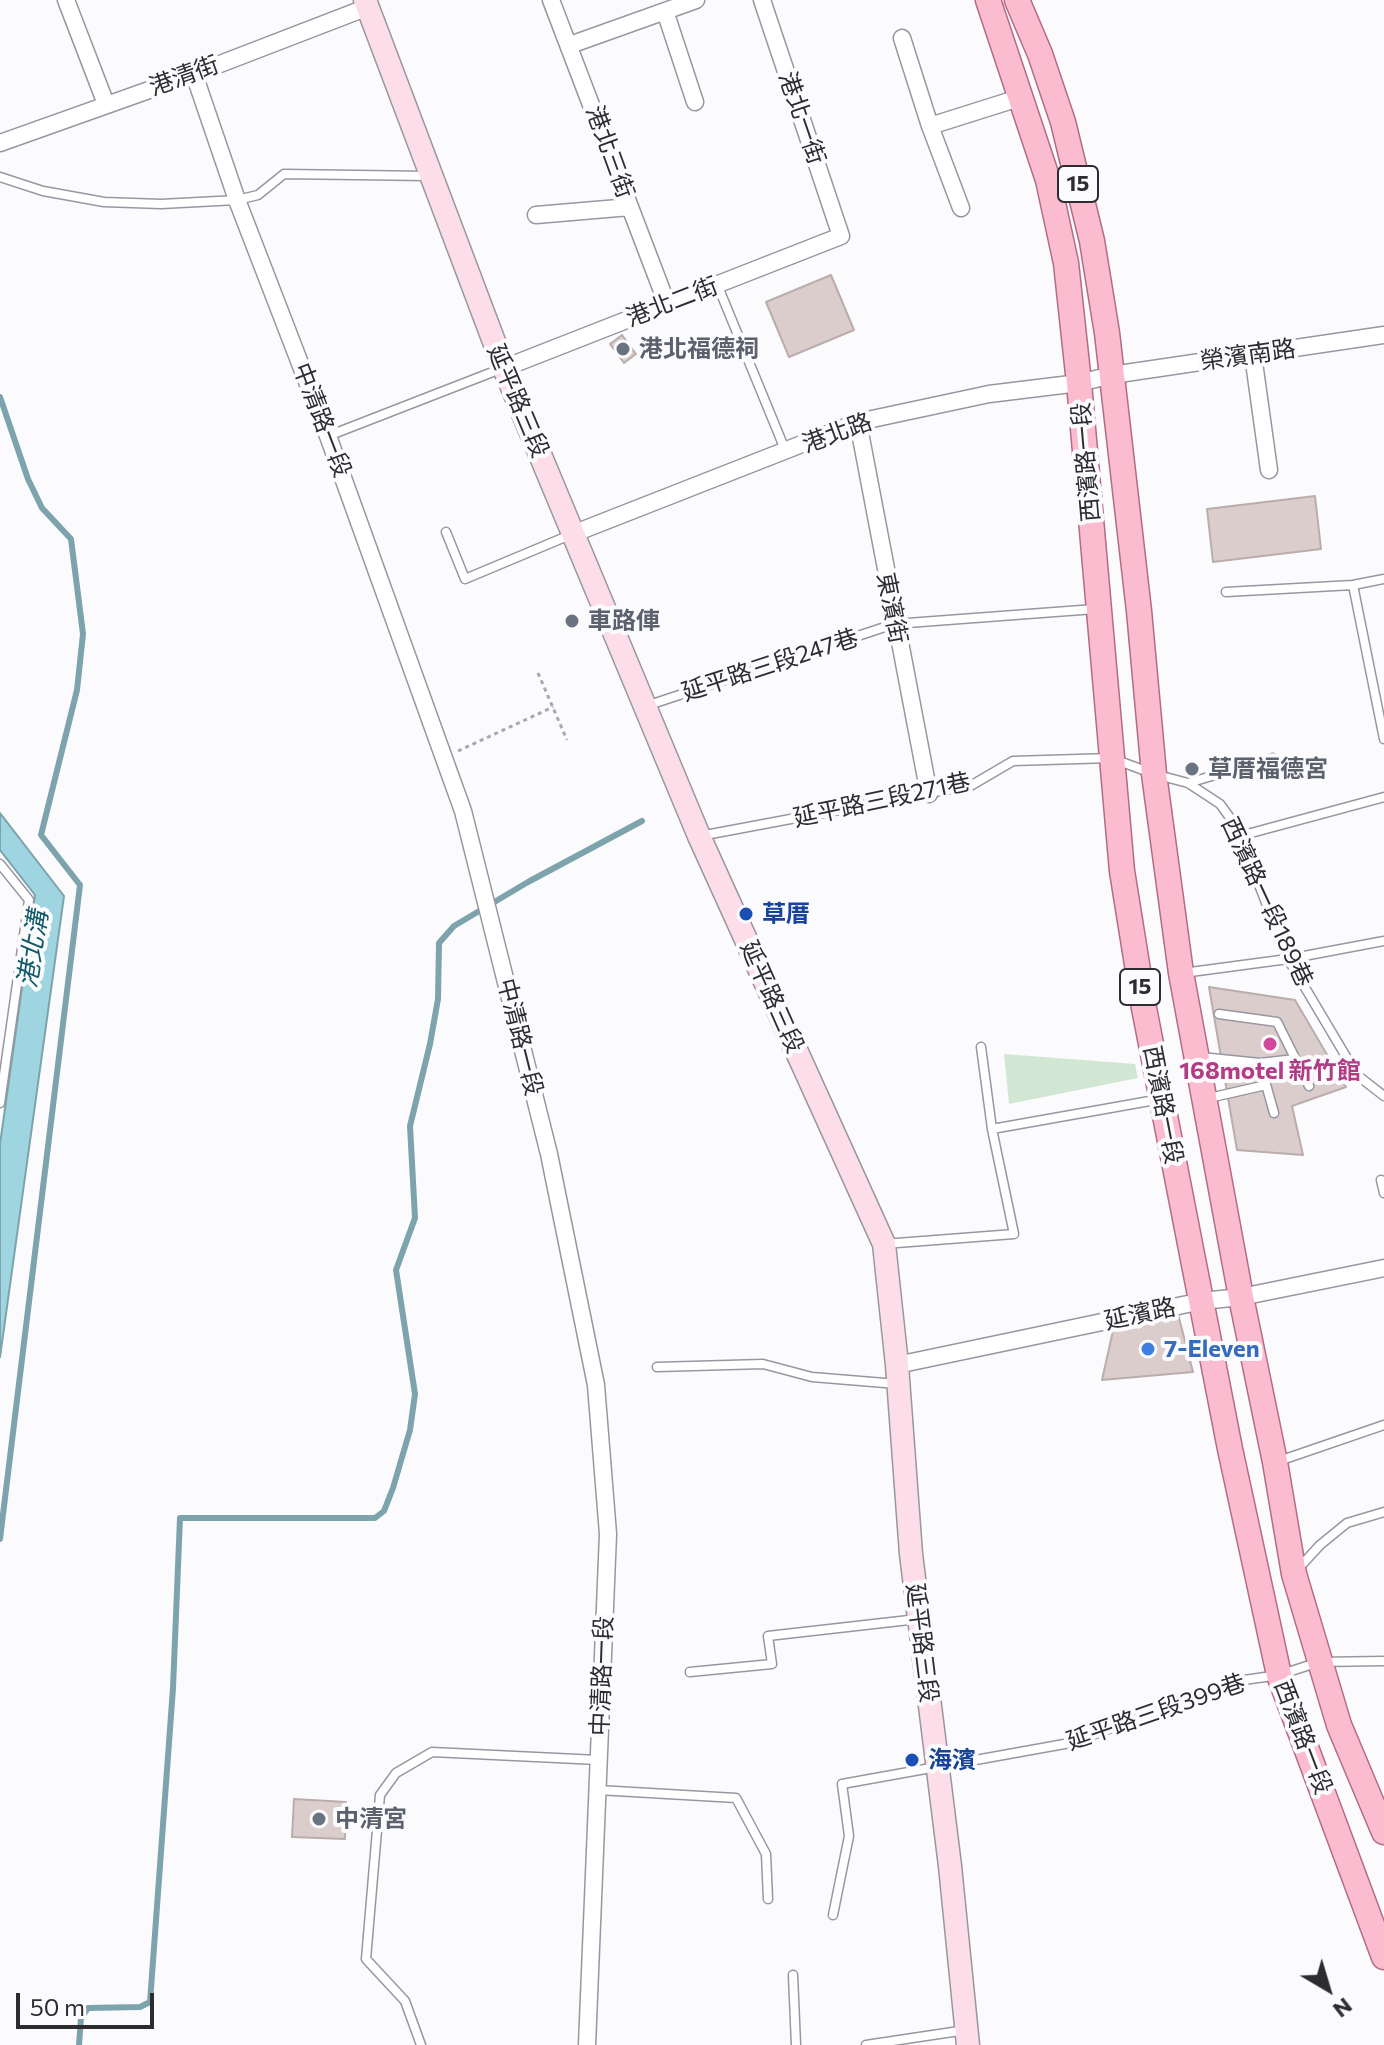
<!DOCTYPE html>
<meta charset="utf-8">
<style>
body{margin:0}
#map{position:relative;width:1384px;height:2045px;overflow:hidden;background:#fbfbfd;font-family:Commissioner,sans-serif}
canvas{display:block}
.north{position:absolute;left:1288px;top:1949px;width:80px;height:80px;-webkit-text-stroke:6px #fbfbfd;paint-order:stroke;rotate:142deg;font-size:22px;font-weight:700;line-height:32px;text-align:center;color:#2d2d31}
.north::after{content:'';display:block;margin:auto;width:28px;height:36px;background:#2d2d31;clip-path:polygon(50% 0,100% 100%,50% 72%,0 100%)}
.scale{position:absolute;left:16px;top:1993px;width:138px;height:36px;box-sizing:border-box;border:4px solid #2d2d31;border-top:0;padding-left:10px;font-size:24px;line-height:28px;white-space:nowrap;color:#2d2d31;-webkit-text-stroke:6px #fbfbfd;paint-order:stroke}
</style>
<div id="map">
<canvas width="1384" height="2045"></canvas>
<div class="north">N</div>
<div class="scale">50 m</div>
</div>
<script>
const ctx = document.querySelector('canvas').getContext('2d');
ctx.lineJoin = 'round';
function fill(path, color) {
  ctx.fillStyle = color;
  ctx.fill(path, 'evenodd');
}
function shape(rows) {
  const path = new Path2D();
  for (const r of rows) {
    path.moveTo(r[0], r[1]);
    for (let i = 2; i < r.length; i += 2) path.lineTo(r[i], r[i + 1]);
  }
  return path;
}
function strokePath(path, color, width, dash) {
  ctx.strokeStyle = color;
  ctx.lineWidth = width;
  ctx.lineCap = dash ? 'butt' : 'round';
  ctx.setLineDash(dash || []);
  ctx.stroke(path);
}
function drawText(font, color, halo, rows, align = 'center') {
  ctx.font = font + ' Commissioner,"Noto Sans TC",sans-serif';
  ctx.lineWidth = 8;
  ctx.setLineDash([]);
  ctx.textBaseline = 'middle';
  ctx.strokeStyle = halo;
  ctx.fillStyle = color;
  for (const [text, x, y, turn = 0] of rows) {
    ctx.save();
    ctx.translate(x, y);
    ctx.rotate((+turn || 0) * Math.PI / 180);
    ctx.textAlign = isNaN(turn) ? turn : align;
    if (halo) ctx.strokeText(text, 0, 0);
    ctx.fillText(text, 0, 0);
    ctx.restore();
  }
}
const green = shape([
 [1004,1054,1135,1064,1138,1078,1009,1104]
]);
const water = shape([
 [0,813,64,896,0,1357,0,1144,35,895,0,850,0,813]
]);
const stream = shape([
 [0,397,28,479,42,508,71,539,83,634,77,690,41,835,80,885,0,1539],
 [79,2045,81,2018,88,2008,140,2007,150,2002,173,1688,180,1518,375,1518,384,1511,393,1488,410,1430,415,1394,396,1270,415,1218,410,1126,430,1044,438,999,439,943,454,926,528,882,642,821]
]);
const building = shape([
 [831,275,854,330,789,357,766,302,831,275],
 [622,335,636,354,624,363,610,344,622,335],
 [1315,496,1321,549,1213,562,1207,509,1315,496],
 [1209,987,1295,1000,1346,1087,1292,1106,1303,1155,1237,1150,1209,987],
 [1178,1314,1193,1372,1102,1380,1114,1326,1178,1314],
 [294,1799,346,1802,345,1839,292,1837,294,1799]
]);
const path = shape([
 [538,673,567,740],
 [458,751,553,707]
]);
const lane = shape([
 [0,177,43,191,104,202,161,204,237,200,258,195,284,174,428,176],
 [717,284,786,452],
 [328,436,503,368],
 [446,532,465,579,570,535],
 [1384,579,1353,585,1384,739],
 [1226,592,1353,585],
 [646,706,894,624,1095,609],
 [1188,783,1273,758],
 [700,836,972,785,1013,761,1111,758,1154,774,1188,783,1220,804,1236,826,1288,959,1357,1075,1384,1096],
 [1240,836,1384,797],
 [0,864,29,900,0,1103],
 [1183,973,1288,959,1384,941],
 [1219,1014,1277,1022,1309,1086],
 [1201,1057,1260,1063],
 [1209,1098,1266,1085],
 [1274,1113,1260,1063,1295,1059],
 [992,1129,1161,1099],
 [1381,1180,1384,1193],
 [884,1244,1014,1234,992,1129,981,1047],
 [657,1367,763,1364,812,1377,897,1384],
 [1276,1462,1384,1425],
 [1297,1570,1320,1545,1347,1523,1384,1512],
 [690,1672,772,1664,768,1636,918,1619],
 [598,1790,736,1798,766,1854,768,1899],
 [833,1915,849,1836,842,1784,1070,1743,1244,1680,1279,1675,1319,1662,1384,1661],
 [793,1975,796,2045],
 [421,2045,405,2001,366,1959,380,1795,396,1773,432,1752,598,1760],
 [866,2045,966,2030]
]);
const street = shape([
 [66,0,106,104],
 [551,0,667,304],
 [665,11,695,102],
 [902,38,930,126,961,208],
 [570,45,696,0],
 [194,74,237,200,328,436,463,811,549,1154,596,1385,608,1534,587,2045],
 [930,126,1022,97],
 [0,143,194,74,368,7],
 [536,215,630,207],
 [1253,355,1269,470],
 [504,368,841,236,762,0],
 [858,422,929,794],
 [575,533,858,422,989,394,1079,383,1112,375,1384,335],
 [897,1365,1202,1301,1241,1297,1384,1268]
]);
const secondary = shape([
 [365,0,504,368,699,836,884,1244,897,1365,911,1554,950,1866,968,2045]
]);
const primary = shape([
 [988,0,1048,180,1066,263,1079,383,1122,871,1144,1008,1230,1449,1279,1675,1384,1957],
 [1017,0,1040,54,1063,122,1092,241,1107,333,1139,611,1154,774,1181,973,1241,1297,1275,1462,1294,1574,1339,1725,1384,1832]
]);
const markers = [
 [623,349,8,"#6b7280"],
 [572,621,8,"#6b7280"],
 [1192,769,8,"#6b7280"],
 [746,914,8,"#1a4fb4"],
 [1270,1044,8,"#d1479c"],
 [1148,1349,8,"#3f7fe0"],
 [912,1760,8,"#1a4fb4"],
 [319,1819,8,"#6b7280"]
];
const shields = [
 [1078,184,40],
 [1140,987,40]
];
const shieldNames = [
 ["15",1078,184],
 ["15",1140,987]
];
const streetNames = [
 ["港清街",184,76,-20],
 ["港北一街",802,118,71],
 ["港北三街",610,152,70],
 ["港北二街",672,302,-21],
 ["榮濱南路",1248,355,-8],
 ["延平路三段",518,401,67],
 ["中清路一段",322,420,69],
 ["港北路",837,433,-20],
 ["西濱路一段",1086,462,-95],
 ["東濱街",892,608,79],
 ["延平路三段247巷",770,665,-18],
 ["延平路三段271巷",882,800,-12],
 ["西濱路一段189巷",1267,902,65],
 ["延平路三段",772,997,66],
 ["中清路一段",520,1037,76],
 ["西濱路一段",1163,1105,79],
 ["延濱路",1140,1314,-12],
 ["延平路三段",922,1643,83],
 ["中清路一段",602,1676,-88],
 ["延平路三段399巷",1156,1712,-19],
 ["西濱路一段",1303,1737,69]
];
const worshipNames = [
 ["港北福德祠",639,349],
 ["車路俥",588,621],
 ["草厝福德宮",1208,769],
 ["中清宮",335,1819]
];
const transitNames = [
 ["草厝",762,914],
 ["海濱",928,1760]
];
const hotelNames = [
 ["168motel 新竹館",1270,1071]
];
const shopNames = [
 ["7-Eleven",1164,1349]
];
const waterNames = [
 ["港北溝",33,949,-81]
];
fill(green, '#d1e7d3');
fill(water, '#9fd5e1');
strokePath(water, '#7da3ac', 2);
strokePath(stream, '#7da3ac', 6);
fill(building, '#dacdcb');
strokePath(building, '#baadac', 2);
strokePath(lane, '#9897a1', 11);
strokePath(street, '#9897a1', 19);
strokePath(secondary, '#9897a1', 25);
strokePath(primary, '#b26d84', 27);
strokePath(path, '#a9a9ac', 3, [4, 4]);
strokePath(lane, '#fff', 8);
strokePath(street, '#fff', 16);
strokePath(secondary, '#fddee8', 22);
strokePath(primary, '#fbbcd0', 24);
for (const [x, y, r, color] of markers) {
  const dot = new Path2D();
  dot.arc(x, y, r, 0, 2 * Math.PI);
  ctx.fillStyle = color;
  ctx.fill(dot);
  strokePath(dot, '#fbfbfd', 3);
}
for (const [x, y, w] of shields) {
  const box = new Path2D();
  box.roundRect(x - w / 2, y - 18, w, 36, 6);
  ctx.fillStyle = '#fbfbfd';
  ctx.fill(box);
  strokePath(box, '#2d2d31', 2);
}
drawText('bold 22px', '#2d2d31', null, shieldNames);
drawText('24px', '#2d2d31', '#fbfbfd', streetNames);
drawText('bold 24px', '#5b616d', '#fbfbfd', worshipNames, 'left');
drawText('bold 24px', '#164399', '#fbfbfd', transitNames, 'left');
drawText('bold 24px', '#b23c85', '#fbfbfd', hotelNames);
drawText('bold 24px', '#366cbe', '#fbfbfd', shopNames, 'left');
drawText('italic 26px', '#115b68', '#fbfbfd', waterNames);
</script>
